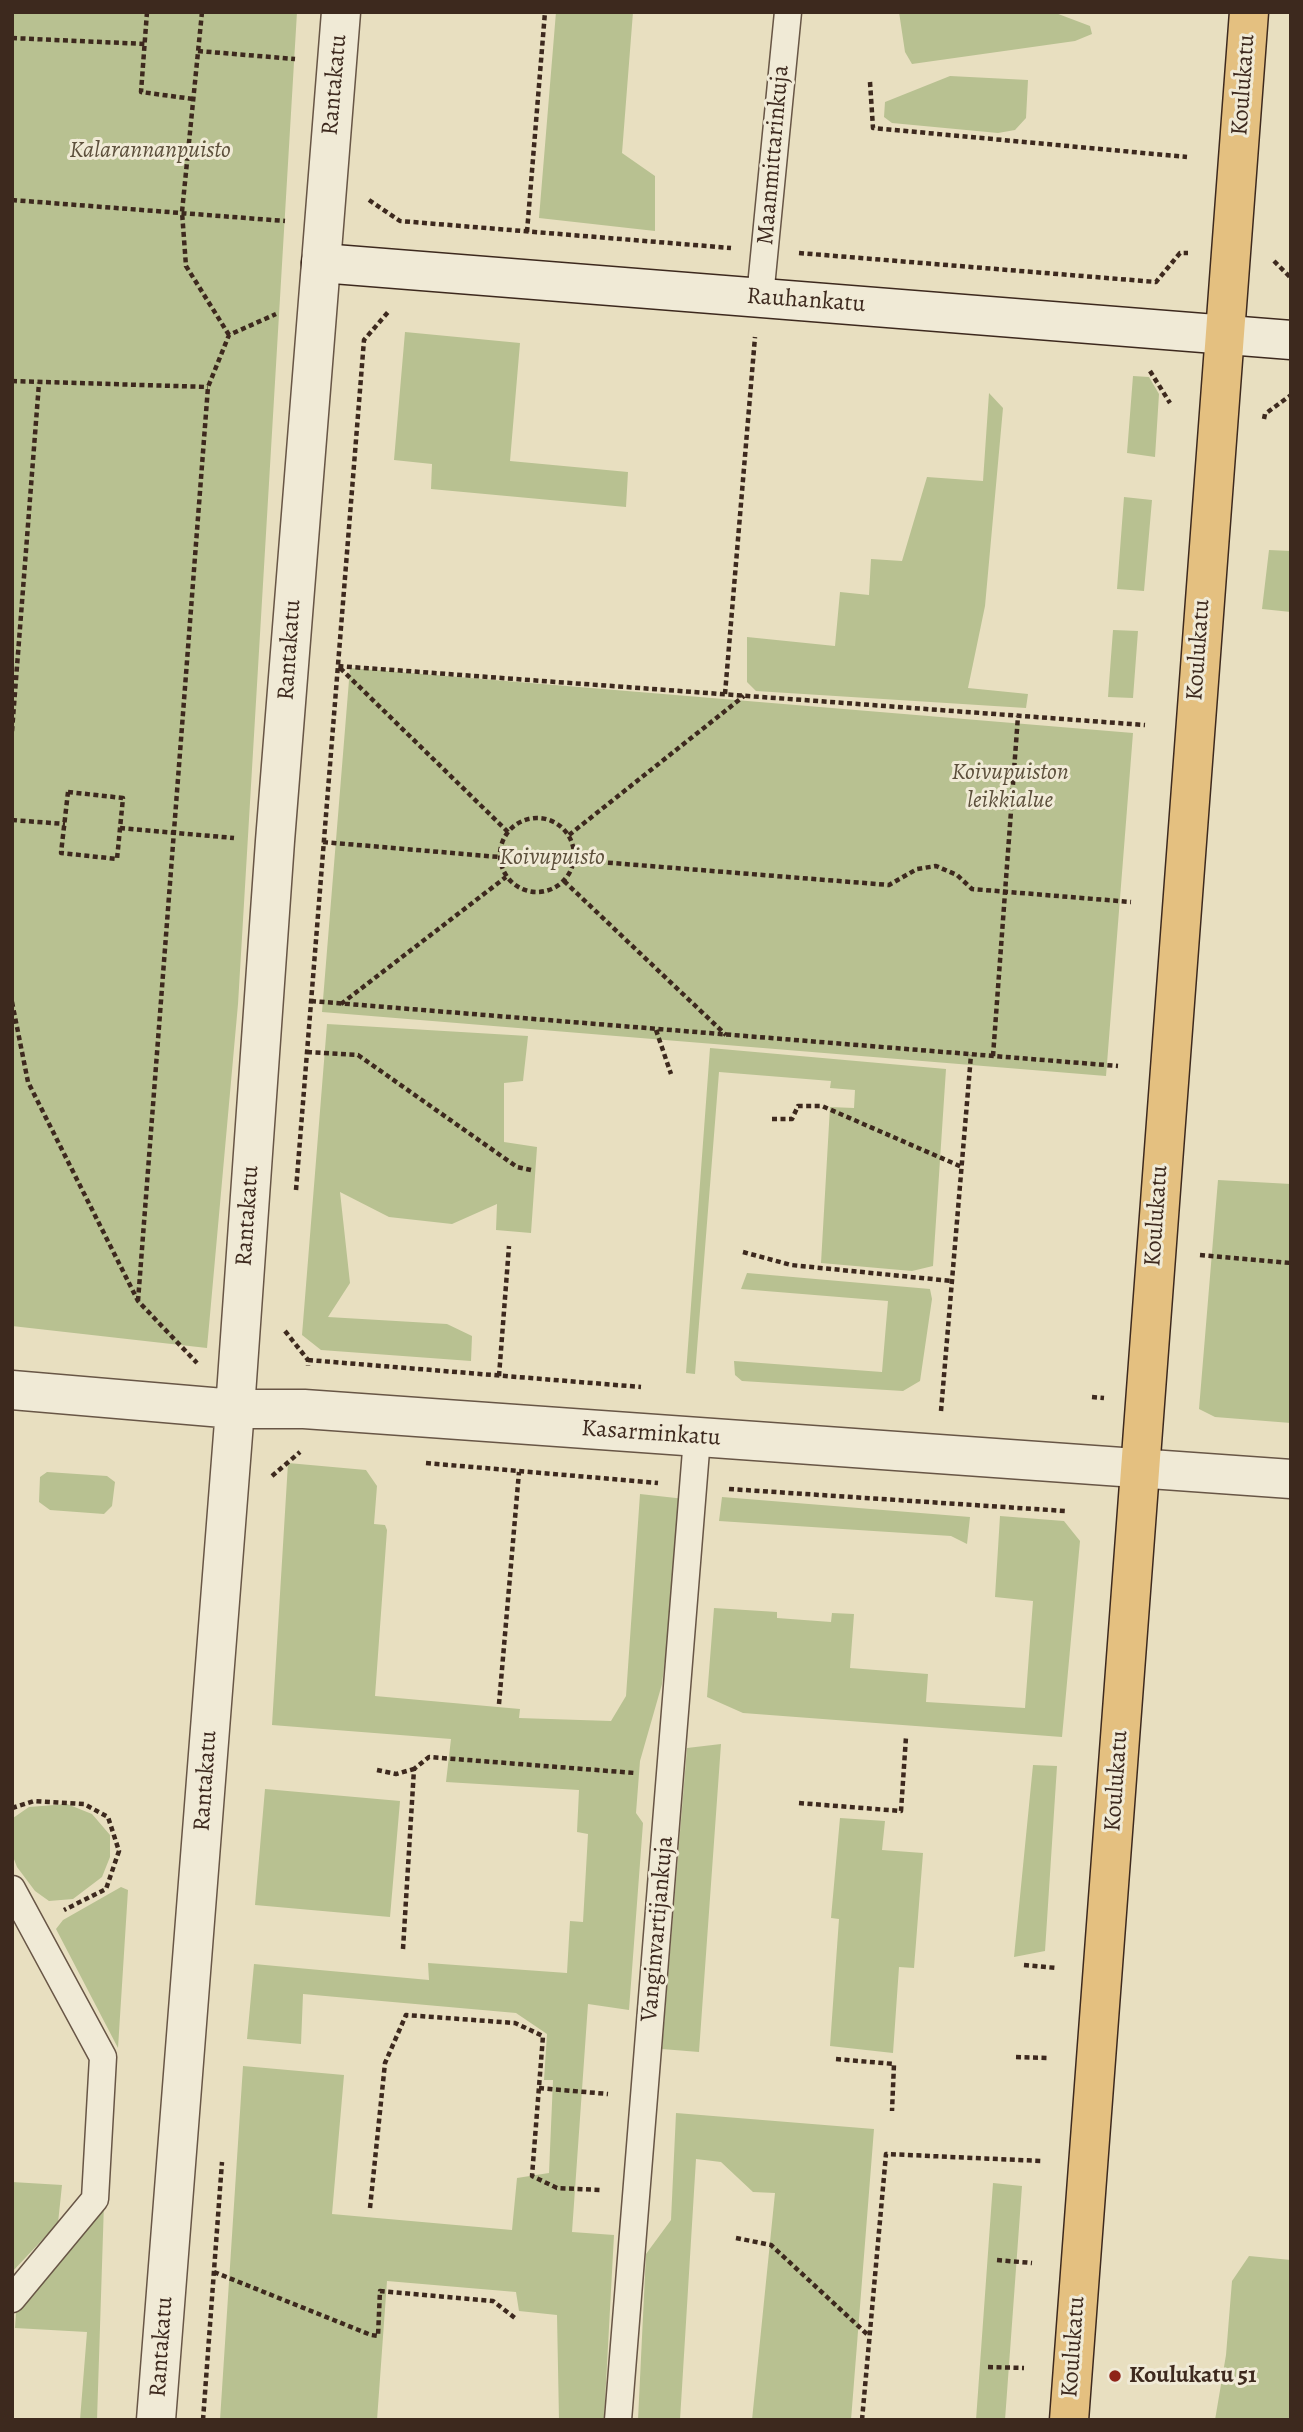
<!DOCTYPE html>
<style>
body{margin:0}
#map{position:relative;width:1303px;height:2432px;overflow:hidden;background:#e8dfc0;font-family:Alegreya,serif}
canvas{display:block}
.frame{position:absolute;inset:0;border:14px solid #3d291e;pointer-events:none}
</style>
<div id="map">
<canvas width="1303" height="2432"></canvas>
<div class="frame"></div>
</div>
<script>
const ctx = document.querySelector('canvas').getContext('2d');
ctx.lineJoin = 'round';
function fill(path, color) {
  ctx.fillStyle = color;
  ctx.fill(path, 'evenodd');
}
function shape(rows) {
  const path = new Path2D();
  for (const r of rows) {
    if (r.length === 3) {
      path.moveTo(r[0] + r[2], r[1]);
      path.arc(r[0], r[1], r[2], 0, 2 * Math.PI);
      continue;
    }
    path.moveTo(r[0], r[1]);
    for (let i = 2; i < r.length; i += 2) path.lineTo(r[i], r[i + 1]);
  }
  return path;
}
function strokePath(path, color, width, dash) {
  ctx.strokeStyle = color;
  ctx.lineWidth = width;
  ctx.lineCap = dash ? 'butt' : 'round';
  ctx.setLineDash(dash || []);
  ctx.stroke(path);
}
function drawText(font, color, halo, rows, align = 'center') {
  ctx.font = font + ' Alegreya,serif';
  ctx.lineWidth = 6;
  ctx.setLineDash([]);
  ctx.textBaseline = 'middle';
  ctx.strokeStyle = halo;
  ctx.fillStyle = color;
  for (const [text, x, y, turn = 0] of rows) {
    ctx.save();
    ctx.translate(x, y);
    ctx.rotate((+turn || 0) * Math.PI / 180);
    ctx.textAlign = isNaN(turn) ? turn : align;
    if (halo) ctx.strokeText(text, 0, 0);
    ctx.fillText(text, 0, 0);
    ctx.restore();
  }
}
const green = shape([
 [12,12,297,12,238,1004,207,1348,12,1326],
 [556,12,633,12,622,153,655,176,655,231,539,218],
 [899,12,1053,12,1090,26,1092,34,1075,41,912,64,905,52],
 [950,76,1028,80,1026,118,1015,130,998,133,892,123,884,117,885,102],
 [405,332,520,343,510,461,628,472,626,507,431,489,432,464,394,460],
 [1133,376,1149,377,1159,394,1155,457,1127,453],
 [989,393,1003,408,985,606,968,688,1028,694,1026,708,756,691,747,682,747,637,835,646,840,592,869,595,871,559,902,561,927,477,983,481],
 [1124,497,1152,500,1144,591,1117,589],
 [1269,550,1291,551,1291,612,1262,609],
 [1113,630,1138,631,1133,698,1108,697],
 [350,668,1133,733,1106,1076,322,1012],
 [327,1024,528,1036,523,1081,504,1083,504,1142,537,1147,531,1233,496,1230,497,1204,452,1224,389,1217,340,1192,350,1283,328,1317,447,1324,472,1336,471,1361,321,1350,302,1335],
 [710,1048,946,1069,933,1266,912,1271,821,1263,830,1107,854,1108,855,1090,830,1088,831,1081,719,1072,695,1374,686,1373],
 [1218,1180,1291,1184,1291,1423,1215,1417,1199,1409],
 [747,1273,930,1289,932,1299,920,1381,903,1391,742,1381,735,1375,734,1361,882,1372,888,1301,741,1289],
 [288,1463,366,1470,377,1486,374,1524,385,1525,387,1530,375,1696,520,1709,519,1718,611,1721,626,1696,640,1494,685,1499,662,1684,640,1761,636,1813,643,1823,629,2010,588,2004,572,2232,614,2235,604,2420,559,2420,557,2315,519,2311,516,2292,387,2281,377,2420,220,2420,243,2066,344,2075,332,2214,512,2230,517,2178,549,2173,553,2080,544,2080,547,2034,516,2013,303,1994,301,2044,247,2039,254,1964,429,1980,428,1963,567,1973,570,1921,583,1922,588,1834,577,1832,579,1790,446,1782,451,1739,272,1725],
 [47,1472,107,1476,115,1482,112,1506,104,1514,50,1510,39,1502,40,1477],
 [722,1497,970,1517,967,1544,951,1536,719,1521],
 [1000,1516,1064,1521,1080,1541,1062,1737,743,1713,707,1697,714,1608,777,1612,777,1618,831,1622,832,1613,854,1614,850,1668,928,1674,926,1702,1025,1708,1033,1601,995,1597],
 [721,1744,699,2052,662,2049,687,1748],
 [1033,1765,1057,1766,1045,1951,1014,1957],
 [265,1789,400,1801,390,1917,255,1905],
 [67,1804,92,1814,110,1835,110,1857,102,1877,73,1899,49,1901,35,1891,17,1867,12,1854,13,1818,29,1807],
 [840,1818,885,1821,882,1850,923,1853,914,1968,899,1967,893,2053,830,2046,839,1919,831,1918],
 [121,1887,128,1890,118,2048,56,1929,63,1920],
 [676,2113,874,2129,851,2420,752,2420,775,2193,753,2192,721,2162,696,2159,680,2420,638,2420,646,2254,671,2220],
 [12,2182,62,2185,58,2223,12,2272],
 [993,2183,1022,2186,1005,2420,976,2420],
 [104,2203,97,2420,80,2420,87,2332,15,2328,16,2313],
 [1249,2256,1291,2260,1291,2420,1215,2420,1226,2355,1232,2281]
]);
const path = shape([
 [147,12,141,92,193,99],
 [202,12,182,212,186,266,229,335],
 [12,38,145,44],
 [198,51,295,59],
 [870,82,873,128,1187,157],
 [12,200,285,221],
 [369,200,400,221,731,248],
 [527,232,545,12],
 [799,253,1156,282,1180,253,1188,253],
 [1274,261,1291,278],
 [1150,371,1170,403],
 [12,381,208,387],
 [1264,419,1265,414,1291,395],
 [725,694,755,337],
 [12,731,39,383],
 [68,792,123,798,117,859,61,853,68,792],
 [537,855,37],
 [12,820,65,824],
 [120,828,234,838],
 [508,832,338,666,1145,725],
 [569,835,744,696],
 [323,842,499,857],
 [574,860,889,885,917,869,936,866,957,875,972,889,1131,902],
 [564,881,726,1035],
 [311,1001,1118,1066],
 [12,1002,28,1082,138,1301,197,1363],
 [341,1004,506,877],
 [656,1030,671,1074],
 [307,1052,358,1055,517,1167,531,1170],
 [993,1056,1018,716],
 [772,1119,792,1119,798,1106,822,1106,962,1167],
 [296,1190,364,340,389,311],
 [743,1252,791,1265,952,1281],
 [1200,1255,1291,1263],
 [138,1301,208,387,229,335,276,314],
 [285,1331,308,1360,308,1366],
 [308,1360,641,1387],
 [499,1376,509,1246],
 [1092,1397,1104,1398],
 [941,1411,971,1055],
 [426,1463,658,1483],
 [272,1476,300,1452],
 [729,1489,1065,1511],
 [499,1704,519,1472],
 [377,1770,396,1774,414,1769],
 [799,1803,901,1811,906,1737],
 [12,1808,34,1801,84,1804,108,1817,119,1851,106,1889,64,1910],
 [403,1949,414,1769,429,1757,635,1773],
 [1024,1965,1056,1968],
 [1016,2057,1049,2058],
 [836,2059,894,2064,892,2111],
 [539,2088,608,2094],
 [370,2208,385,2063,406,2015,515,2023,543,2036,532,2176,557,2188,601,2190],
 [736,2238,771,2245,869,2336],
 [997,2260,1032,2263],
 [214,2272,371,2335,378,2336,380,2291,493,2301,515,2318],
 [988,2367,1024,2368],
 [203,2420,222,2162],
 [862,2420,886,2154,1041,2161]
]);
const lane = shape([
 [760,297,788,12],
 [12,1889,103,2057,95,2199,12,2299],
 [618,2420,697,1438]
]);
const street = shape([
 [12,1390,235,1409,304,1409,1291,1479],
 [156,2420,235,1409,275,841,341,12]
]);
const secondary = shape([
 [321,263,1291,340]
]);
const primary = shape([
 [1069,2420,1249,12]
]);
const markers = [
 [1115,2376,7,"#8f2418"]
];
const streetNames = [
 ["Rantakatu",335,85,-85],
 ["Koulukatu",1244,85,-86],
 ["Maanmittarinkuja",774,155,-85],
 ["Rauhankatu",806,301,4],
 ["Rantakatu",290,650,-86],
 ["Koulukatu",1199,650,-86],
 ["Rantakatu",248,1216,-86],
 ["Koulukatu",1157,1216,-86],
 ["Kasarminkatu",651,1434,4],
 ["Rantakatu",206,1781,-86],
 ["Koulukatu",1117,1781,-86],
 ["Vanginvartijankuja",658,1929,-85],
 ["Rantakatu",162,2347,-86],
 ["Koulukatu",1074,2347,-86]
];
const parkNames = [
 ["Kalarannanpuisto",150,151],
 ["Koivupuiston",1010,773],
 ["leikkialue",1010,801],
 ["Koivupuisto",552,858]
];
const poiNames = [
 ["Koulukatu 51",1129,2376]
];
fill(green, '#b8c191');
strokePath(lane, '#685646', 29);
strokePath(street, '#685646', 41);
strokePath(secondary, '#3d291e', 41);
strokePath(primary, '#3d291e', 41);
strokePath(path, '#3d291e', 4.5, [5, 3.5]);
strokePath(lane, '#f0ead6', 26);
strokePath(street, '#f0ead6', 38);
strokePath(secondary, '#f0ead6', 38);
strokePath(primary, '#e4c080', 38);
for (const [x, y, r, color] of markers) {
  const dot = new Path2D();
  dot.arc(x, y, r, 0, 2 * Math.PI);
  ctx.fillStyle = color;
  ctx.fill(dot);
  strokePath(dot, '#f0ead6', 2.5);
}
drawText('24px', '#3d291e', '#f0ead6', streetNames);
drawText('italic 24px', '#5c4f3b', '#f0ead6', parkNames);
drawText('bold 24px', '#3d291e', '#f0ead6', poiNames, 'left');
</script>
